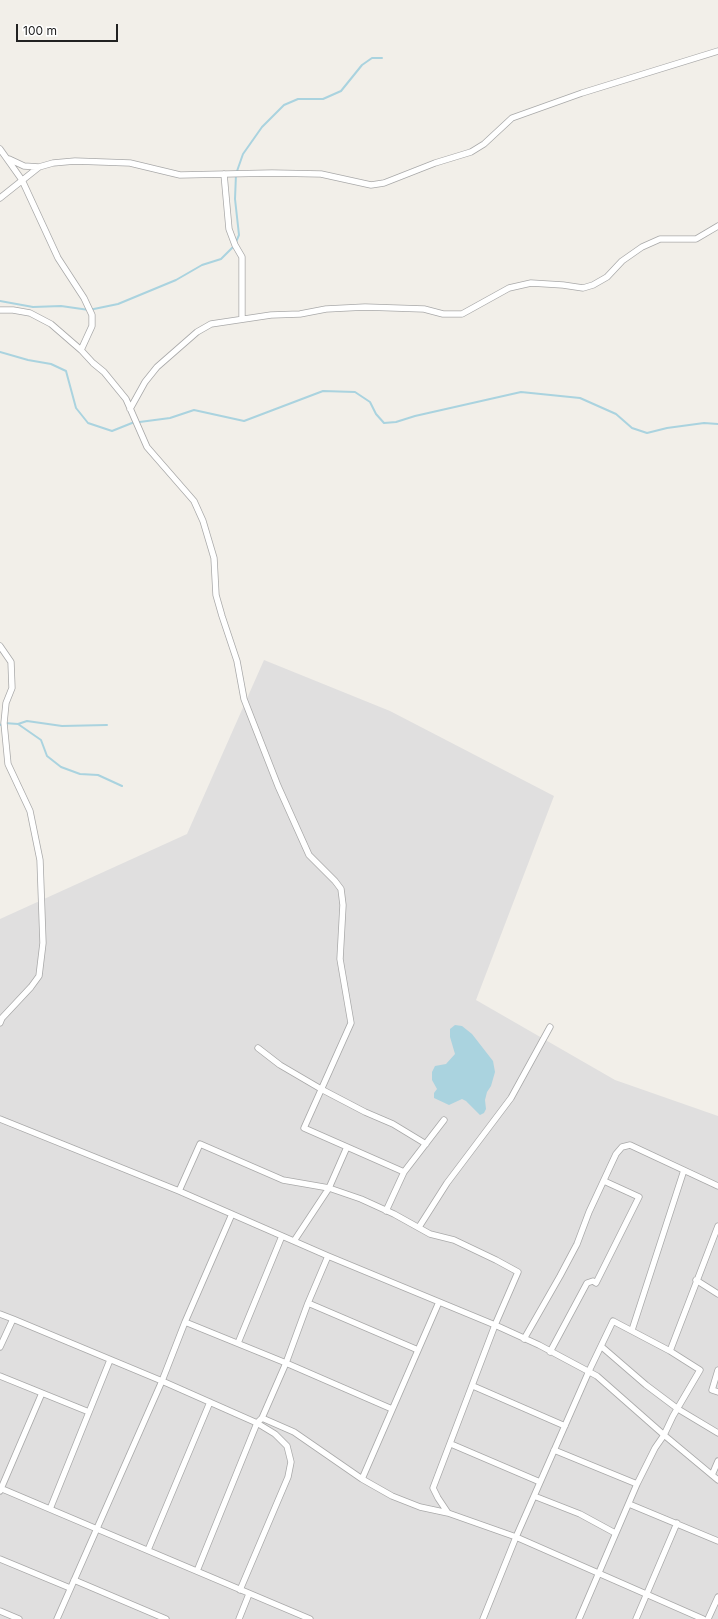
<!DOCTYPE html>
<style>
body{margin:0}
#map{position:relative;width:718px;height:1619px;overflow:hidden;background:#f2efe9;font-family:Inter,sans-serif}
canvas{display:block}
.scale{position:absolute;left:16px;top:24px;width:102px;height:18px;box-sizing:border-box;border:2px solid #222;border-top:0;padding-left:5px;font-size:12px;line-height:14px;white-space:nowrap;color:#222;-webkit-text-stroke:3px #fff;paint-order:stroke}
</style>
<div id="map">
<canvas width="718" height="1619"></canvas>
<div class="scale">100 m</div>
</div>
<script>
const ctx = document.querySelector('canvas').getContext('2d');
ctx.lineJoin = 'round';
function fill(path, color) {
  ctx.fillStyle = color;
  ctx.fill(path, 'evenodd');
}
function shape(rows) {
  const path = new Path2D();
  for (const r of rows) {
    path.moveTo(r[0], r[1]);
    for (let i = 2; i < r.length; i += 2) path.lineTo(r[i], r[i + 1]);
  }
  return path;
}
function strokePath(path, color, width, dash) {
  ctx.strokeStyle = color;
  ctx.lineWidth = width;
  ctx.lineCap = dash ? 'butt' : 'round';
  ctx.setLineDash(dash || []);
  ctx.stroke(path);
}
const residential = shape([
 [264,660,390,711,554,796,476,1000,615,1080,718,1116,718,1619,0,1619,0,919,187,834]
]);
const water = shape([
 [455,1025,462,1026,472,1034,493,1061,495,1072,491,1086,487,1092,485,1100,486,1109,484,1113,480,1115,466,1101,462,1099,449,1105,434,1098,434,1093,437,1089,432,1080,432,1072,435,1066,446,1064,455,1054,450,1037,450,1029]
]);
const stream = shape([
 [236,242,239,235,235,199,236,174,243,154,262,127,284,105,298,99,323,99,341,91,362,65,372,58,382,58],
 [0,301,33,307,61,306,89,310,118,304,176,280,202,265,221,259,234,246],
 [0,352,28,360,51,364,66,371,76,408,88,423,112,431,132,423,170,418,194,410,244,421,323,391,355,392,370,402,376,414,384,423,396,422,415,416,521,392,580,398,616,414,632,428,647,433,667,428,704,423,718,424],
 [18,724,27,721,62,726,107,725],
 [0,725,4,723,18,724,41,740,47,756,61,767,80,774,98,775,122,786]
]);
const street = shape([
 [0,149,22,180,58,258,84,298,92,315,92,326,81,350,93,363,104,372,126,399,147,447,194,501,203,521,214,558,216,595,222,616,237,661,244,699,278,786,309,855,335,881,341,889,343,905,340,959,351,1023,304,1128,404,1172],
 [9,159,24,166,39,167],
 [224,174,229,229,235,245,242,257,242,319],
 [0,198,39,167,53,163,75,161,130,163,180,175,272,173,321,174,371,185,384,183,435,163,471,152,484,144,512,118,582,93,718,51],
 [0,310,13,310,30,313,51,324,81,350],
 [130,409,145,382,157,367,197,332,211,324,271,315,300,314,326,309,365,307,424,309,443,314,462,314,509,288,531,283,563,285,583,288,593,285,607,277,622,261,642,247,660,239,696,239,718,226],
 [0,646,11,662,12,688,6,703,4,723,8,764,30,811,40,860,43,943,39,976,31,987,2,1018,0,1023],
 [258,1048,280,1065,321,1089,365,1112,393,1124,426,1144],
 [0,1119,179,1191,328,1256,495,1325,433,1488,438,1498,448,1513,516,1537,703,1619],
 [179,1191,200,1144,283,1180,329,1188,361,1199,394,1214,430,1234,454,1240,496,1260,518,1272,495,1325,539,1345,597,1376,664,1435,718,1480],
 [386,1211,404,1172,444,1120],
 [232,1214,185,1322,162,1381,257,1423,275,1434,287,1446,291,1462,288,1477,240,1590],
 [419,1227,447,1183,511,1098,550,1027],
 [294,1241,329,1188,347,1147],
 [696,1280,718,1294],
 [308,1303,418,1350],
 [0,1314,13,1319],
 [185,1322,286,1363,392,1409],
 [632,1330,684,1170],
 [524,1339,560,1276,577,1244,589,1212,616,1154,622,1147,630,1145,718,1186],
 [238,1343,282,1236],
 [0,1347,13,1319,162,1381,57,1619],
 [602,1347,646,1385,678,1409,718,1433],
 [670,1351,718,1226],
 [550,1352,587,1283,593,1281,596,1283,639,1197,604,1181],
 [718,1370,712,1390,718,1392],
 [0,1376,89,1412],
 [473,1386,565,1426],
 [262,1418,294,1432,362,1479,392,1496,420,1507,448,1513],
 [451,1444,540,1482],
 [554,1450,637,1484],
 [712,1475,718,1461],
 [362,1479,439,1302],
 [0,1488,310,1619],
 [0,1491,42,1393],
 [534,1496,580,1514,615,1533],
 [629,1504,718,1541],
 [50,1509,110,1360],
 [148,1550,210,1402],
 [0,1559,70,1588],
 [197,1571,257,1423,262,1418,286,1363,308,1303,328,1256],
 [74,1580,166,1619],
 [0,1611,19,1619],
 [239,1619,249,1594],
 [483,1619,516,1537,589,1371,613,1321,670,1351,700,1370,673,1416,664,1435,655,1448,637,1484,579,1619],
 [636,1619,677,1523],
 [708,1619,718,1597]
]);
fill(residential, '#e0dfdf');
fill(water, '#aad3df');
strokePath(stream, '#aad3df', 2);
strokePath(street, '#a9a9a9', 7);
strokePath(street, '#fff', 5.5);
</script>
